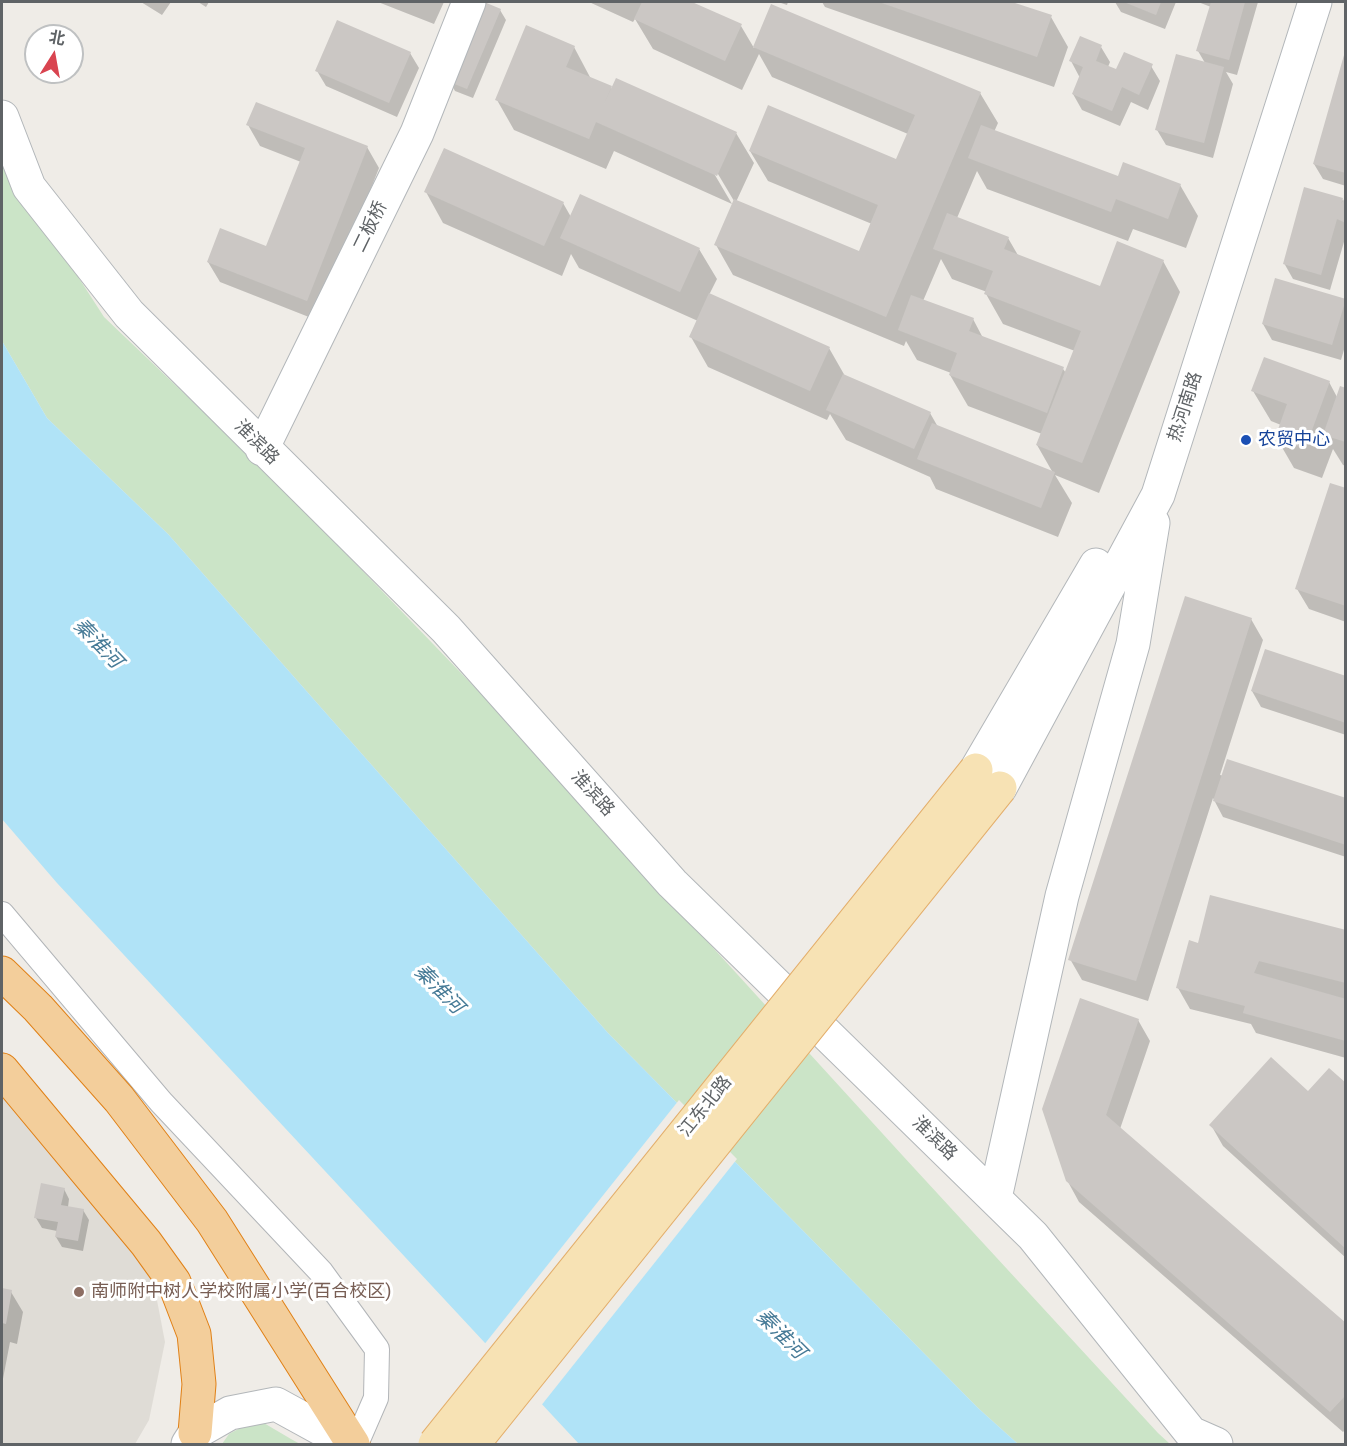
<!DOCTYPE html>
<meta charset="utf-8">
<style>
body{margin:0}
#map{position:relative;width:1347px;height:1446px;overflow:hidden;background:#efece7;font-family:Roboto,"Noto Sans SC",sans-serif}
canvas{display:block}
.frame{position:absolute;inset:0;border:3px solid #5f6366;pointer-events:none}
.north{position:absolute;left:24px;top:24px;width:60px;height:60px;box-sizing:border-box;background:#fff;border:2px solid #bfc1c2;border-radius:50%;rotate:11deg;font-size:16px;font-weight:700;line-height:24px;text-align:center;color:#5f6366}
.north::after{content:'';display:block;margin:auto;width:21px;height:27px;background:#d94450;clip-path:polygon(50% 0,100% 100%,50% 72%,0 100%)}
</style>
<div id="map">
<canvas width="1347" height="1446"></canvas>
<div class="frame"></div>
<div class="north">北</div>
</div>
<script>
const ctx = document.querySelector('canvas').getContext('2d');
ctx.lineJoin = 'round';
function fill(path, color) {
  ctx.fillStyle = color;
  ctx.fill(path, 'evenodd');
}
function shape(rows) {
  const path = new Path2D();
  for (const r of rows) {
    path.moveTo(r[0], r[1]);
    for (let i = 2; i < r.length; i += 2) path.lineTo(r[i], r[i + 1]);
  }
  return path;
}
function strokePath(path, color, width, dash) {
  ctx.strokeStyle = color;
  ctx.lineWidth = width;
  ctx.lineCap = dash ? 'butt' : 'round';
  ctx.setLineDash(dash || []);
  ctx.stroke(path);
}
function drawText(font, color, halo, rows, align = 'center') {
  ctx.font = font + ' Roboto,"Noto Sans SC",sans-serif';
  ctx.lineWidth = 6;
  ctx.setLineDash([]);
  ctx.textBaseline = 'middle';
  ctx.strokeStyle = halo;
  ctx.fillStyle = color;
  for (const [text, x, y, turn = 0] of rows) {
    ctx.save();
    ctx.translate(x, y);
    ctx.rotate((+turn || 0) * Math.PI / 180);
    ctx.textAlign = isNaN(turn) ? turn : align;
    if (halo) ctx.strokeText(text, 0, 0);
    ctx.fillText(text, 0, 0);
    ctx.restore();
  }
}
const education = shape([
 [2,1070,146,1243,165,1342,149,1420,135,1444,2,1444]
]);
const green = shape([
 [2,159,104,317,277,482,488,701,903,1156,1158,1433,1170,1444,1018,1444,978,1408,608,1033,168,534,47,418,2,341],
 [257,1419,291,1439,300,1444,222,1444,229,1434]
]);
const water = shape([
 [2,341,47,418,168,534,608,1033,978,1408,1018,1444,579,1444,57,883,2,819]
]);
const pier = shape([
 [679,1100,737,1159,540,1407,483,1346]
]);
const shadow = shape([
 [141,2,171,2,162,15],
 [198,2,209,2,206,7],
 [378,2,444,2,434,24],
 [589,2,689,2,741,26,754,48,772,6,980,93,998,123,994,132,1118,178,1180,185,1198,216,1186,248,1133,229,1128,241,987,189,977,171,957,218,1008,238,1019,257,1100,288,1163,261,1180,292,1099,493,1055,475,1072,503,1058,537,936,489,930,477,846,440,830,414,827,420,708,367,691,337,698,321,579,268,571,254,562,276,443,223,426,192,563,203,571,217,699,249,717,279,709,295,829,348,845,376,930,413,938,427,1053,473,1037,445,1042,434,968,406,950,375,951,373,917,360,906,341,904,346,733,275,716,245,734,201,715,169,712,170,732,204,614,151,606,169,514,130,497,100,574,47,591,79,610,87,612,89,736,133,754,163,736,202,859,253,872,224,768,181,750,151,897,161,908,134,772,77,759,54,742,90,653,49,635,19,633,22],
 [941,259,952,279,987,292,986,294,1003,324,1075,351,1066,373,1063,369,983,338,973,319,923,301],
 [778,2,788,2,787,5],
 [822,2,1007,2,1051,17,1068,47,1054,87,825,7],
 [1115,2,1176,2,1165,29,1121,12],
 [1198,2,1258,2,1237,75,1226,72,1233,84,1213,158,1166,145,1157,130,1205,63,1198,51,1211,7],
 [500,10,506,20,473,98,455,91,449,80],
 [1101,47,1110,62,1108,67,1117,71,1151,66,1160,81,1148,110,1131,102,1120,126,1082,110,1073,94,1080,78,1071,61],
 [1346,51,1346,186,1323,179,1314,164],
 [410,53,419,68,397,117,326,86,317,71],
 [248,125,367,147,379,168,319,321,220,282,208,262,267,248,301,162,260,146],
 [1342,199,1344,203,1346,199,1346,235,1330,290,1293,279,1284,263],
 [1345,300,1346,343,1341,360,1272,340,1263,324],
 [1329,382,1337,397,1346,389,1346,466,1343,465,1333,449,1322,478,1294,468,1276,437,1281,425,1271,421,1253,391],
 [1346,489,1346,622,1309,609,1297,589],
 [1251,619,1263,640,1220,775,1346,800,1346,857,1223,817,1213,798,1148,1001,1082,980,1070,959],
 [1346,678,1346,735,1261,707,1252,691],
 [1346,932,1346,1058,1256,1033,1251,1024,1190,1009,1178,988,1199,945],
 [1138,1020,1150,1041,1120,1129,1346,1325,1346,1429,1343,1432,1079,1202,1067,1180],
 [1346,1085,1346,1258,1223,1146,1211,1125,1308,1094],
 [64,1189,69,1199,68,1207,83,1210,89,1220,83,1251,62,1247,56,1237,57,1231,42,1228,36,1218],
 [2,1290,11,1292,23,1312,17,1344,10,1342,2,1384]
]);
const building = shape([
 [484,2,501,9,467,89,447,81],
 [642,2,692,2,742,24,725,61,634,19],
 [879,2,1012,2,1052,15,1037,57],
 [1124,2,1161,2,1156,15],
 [1211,2,1245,2,1229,60,1196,51],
 [771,4,981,92,886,317,714,245,734,199,859,251,878,205,749,151,768,105,896,159,915,115,753,47],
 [337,20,411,52,389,103,315,71],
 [526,25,575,46,566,67,612,86,602,108,616,78,737,132,717,176,596,122,589,139,495,100],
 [1080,36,1102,45,1096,61,1116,69,1124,52,1153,64,1139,95,1122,87,1112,111,1072,94,1083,67,1069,61],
 [1346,48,1346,173,1313,164],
 [1176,54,1224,67,1204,143,1155,130],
 [256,102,368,146,307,301,207,262,220,228,266,246,305,148,246,125],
 [981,125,1118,176,1123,162,1181,184,1168,219,1116,199,1111,212,968,158],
 [444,148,564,202,544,246,424,192],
 [1304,187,1343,198,1341,204,1346,196,1346,223,1337,219,1321,275,1283,264],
 [580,194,700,248,680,292,560,238],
 [947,213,1009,237,1004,249,1100,286,1117,241,1164,260,1082,463,1036,445,1081,331,984,294,993,271,933,249],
 [1275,278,1346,299,1332,345,1262,324],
 [709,293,830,347,810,391,689,337],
 [911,295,974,318,969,331,1064,367,1047,413,949,375,957,353,898,330],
 [1264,357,1330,381,1305,449,1275,438,1287,404,1251,391],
 [843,374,931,412,914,449,826,410],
 [1340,386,1346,388,1346,442,1323,435],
 [932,423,1055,472,1041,508,917,459],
 [1330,483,1346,488,1346,606,1295,589],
 [1185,596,1252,618,1136,981,1068,960],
 [1265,649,1346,676,1346,723,1251,691],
 [1227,759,1346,798,1346,845,1213,801],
 [1210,895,1346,930,1346,983,1259,961,1254,973,1346,999,1346,1041,1243,1013,1245,1006,1176,988,1189,940,1198,943],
 [1080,998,1139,1019,1106,1115,1346,1323,1346,1395,1330,1412,1066,1181,1042,1109],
 [1271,1057,1308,1091,1329,1068,1346,1083,1346,1249,1209,1125],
 [41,1183,65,1188,61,1205,84,1209,78,1241,55,1237,58,1222,34,1218],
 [2,1288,12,1290,6,1324,2,1323]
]);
const street = shape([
 [2,914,161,1102,321,1272,377,1349,376,1398,356,1444]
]);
const secondary = shape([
 [2,117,29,187,129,314,446,629,672,883,1033,1236,1191,1433,1216,1444],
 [262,449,417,133,469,2],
 [976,770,1096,565],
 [1000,788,1158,495,1315,2],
 [995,1198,1062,896,1133,644,1153,523],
 [188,1444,195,1433,230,1413,276,1404,349,1444]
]);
const highway = shape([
 [2,973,38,1008,119,1099,212,1221,353,1444],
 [2,1070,146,1243,174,1282,194,1334,199,1384,195,1433]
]);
const primaryBridge = shape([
 [435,1444,976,770],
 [473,1444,1000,788]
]);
const markers = [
 [1246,440,6,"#1a4fb4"],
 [79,1292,6,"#8d6e63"]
];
const streetNames = [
 ["二板桥",371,227,-64],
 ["热河南路",1186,407,-72],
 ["淮滨路",256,443,45],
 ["淮滨路",592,794,48],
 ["江东北路",706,1107,-51],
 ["淮滨路",934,1139,44]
];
const transitNames = [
 ["农贸中心",1258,440]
];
const educationNames = [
 ["南师附中树人学校附属小学(百合校区)",91,1292]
];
const waterNames = [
 ["秦淮河",97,644,46],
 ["秦淮河",438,990,45],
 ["秦淮河",780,1335,45]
];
fill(education, '#dfdcd6');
fill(green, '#cbe4c7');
fill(water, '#b0e3f7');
fill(pier, '#efece7');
fill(shadow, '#0003');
fill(building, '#cbc7c4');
strokePath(street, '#b2b5b8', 26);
strokePath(secondary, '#b3b7ba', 35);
strokePath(highway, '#e08117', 35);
strokePath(street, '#fff', 24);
strokePath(secondary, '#fff', 33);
strokePath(highway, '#f3ce9b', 33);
strokePath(primaryBridge, '#e4af6c', 35, []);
strokePath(primaryBridge, '#f7e2b4', 33);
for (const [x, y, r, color] of markers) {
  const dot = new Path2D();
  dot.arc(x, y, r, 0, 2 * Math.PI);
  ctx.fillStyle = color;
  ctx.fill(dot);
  strokePath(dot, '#fff', 2);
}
drawText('18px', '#5f6366', '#fff', streetNames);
drawText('18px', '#164399', '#fff', transitNames, 'left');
drawText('18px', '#785e54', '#fff', educationNames, 'left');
drawText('italic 20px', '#477b97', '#fff', waterNames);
</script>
